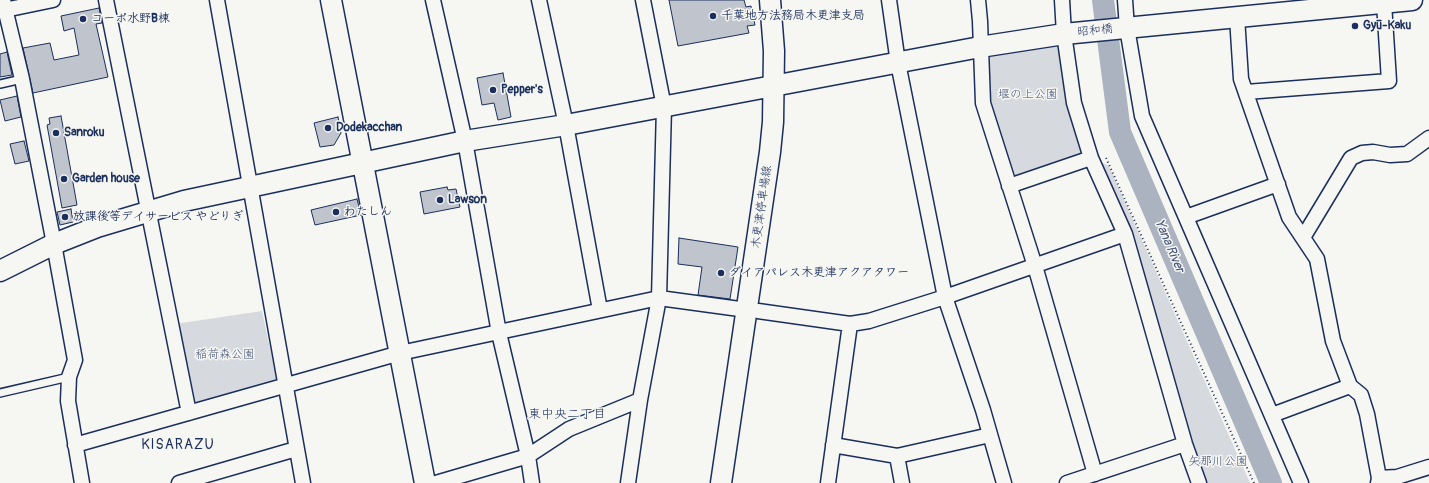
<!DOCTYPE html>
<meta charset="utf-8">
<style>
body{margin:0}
canvas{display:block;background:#f6f6f2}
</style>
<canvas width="1429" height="483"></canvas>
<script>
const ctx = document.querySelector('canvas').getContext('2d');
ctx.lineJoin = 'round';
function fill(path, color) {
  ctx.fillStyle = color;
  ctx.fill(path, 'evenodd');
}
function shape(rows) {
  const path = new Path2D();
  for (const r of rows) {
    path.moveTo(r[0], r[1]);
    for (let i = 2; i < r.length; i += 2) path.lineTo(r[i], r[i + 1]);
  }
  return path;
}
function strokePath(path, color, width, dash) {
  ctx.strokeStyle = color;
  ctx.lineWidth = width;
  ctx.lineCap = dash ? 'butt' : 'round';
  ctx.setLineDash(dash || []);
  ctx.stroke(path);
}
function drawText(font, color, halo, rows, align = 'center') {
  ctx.font = font + ' Pangolin,"Klee One",sans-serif';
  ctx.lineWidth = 3;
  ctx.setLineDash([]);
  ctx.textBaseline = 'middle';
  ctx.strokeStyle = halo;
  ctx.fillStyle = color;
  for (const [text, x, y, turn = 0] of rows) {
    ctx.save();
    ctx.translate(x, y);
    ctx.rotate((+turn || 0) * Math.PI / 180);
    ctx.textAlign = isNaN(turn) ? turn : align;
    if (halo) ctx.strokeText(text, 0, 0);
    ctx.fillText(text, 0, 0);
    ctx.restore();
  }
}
const green = shape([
 [1058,43,1066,99,1083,153,1014,179,991,101,988,52],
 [1093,158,1109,166,1250,483,1203,483],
 [262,311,277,381,192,405,175,324]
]);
const river = shape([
 [1103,0,1120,132,1271,483]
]);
const building = shape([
 [669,0,744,0,746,7,751,6,755,25,747,26,749,33,678,46,669,0],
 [99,8,102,23,96,24,108,77,33,93,23,48,50,43,54,60,79,55,74,28,64,31,61,16,99,8],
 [7,52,12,75,0,77,0,54,7,52],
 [503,73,511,117,498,120,494,103,482,105,477,78,503,73],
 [17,96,21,117,5,121,0,100,17,96],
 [61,116,77,205,62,208,47,125,50,124,49,118,61,116],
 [338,117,341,133,334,145,320,147,314,123,338,117],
 [24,141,29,161,15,164,10,144,24,141],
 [447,187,448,190,456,189,460,207,424,214,420,192,447,187],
 [357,199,361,215,315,225,311,210,357,199],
 [71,209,73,222,60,225,57,212,71,209],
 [679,238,738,247,730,299,698,295,702,267,678,264,679,238]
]);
const path = shape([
 [1106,158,1254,483]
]);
const lane = shape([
 [0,84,22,79],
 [0,393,69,377]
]);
const street = shape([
 [3,0,22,79,54,244,75,360,69,377,68,401,82,483],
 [106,0,189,413],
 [217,0,303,483],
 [433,0,465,141,499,333,528,456,532,483],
 [539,0,566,125,600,310],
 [889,0,898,63,945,297,983,410,1004,483],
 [978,0,980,21,983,103,1035,266,1095,474],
 [1062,0,1064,34,1074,103,1091,158,1125,234,1185,444,1199,483],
 [1125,0,1127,28,1142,116,1301,483],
 [0,11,53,0],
 [1237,17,1241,79,1289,217,1317,259,1333,341,1350,386,1361,395,1367,414,1379,478,1378,483],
 [1246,92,1389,81,1384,3],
 [1009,186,1091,158],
 [1186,217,1278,184],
 [1304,236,1351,158,1362,153,1373,152,1390,155,1407,154,1429,138],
 [758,311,850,324,869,321,945,297,1125,234],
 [1272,415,1350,386],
 [75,445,400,353,659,298,747,310],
 [833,445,897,456,990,435],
 [897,456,902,483],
 [1379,478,1397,477,1429,467],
 [179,483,296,449],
 [436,483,528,456,569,429,640,400],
 [628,483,640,400,659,298,664,107,643,0],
 [828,483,850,324],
 [1067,483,1185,444]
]);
const secondary = shape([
 [331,0,425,483],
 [0,271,54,244,97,227,184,201,465,141,566,125,980,47,1064,34,1412,0],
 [721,483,770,152,773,122,774,51,770,0]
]);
const markers = [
 [713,16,4,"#1b2f5e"],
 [83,19,4,"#1b2f5e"],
 [1355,26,4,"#1b2f5e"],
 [493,90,4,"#1b2f5e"],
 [328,128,4,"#1b2f5e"],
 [56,133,4,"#1b2f5e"],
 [64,179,4,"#1b2f5e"],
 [440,200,4,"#1b2f5e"],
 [336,212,4,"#1b2f5e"],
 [65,217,4,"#1b2f5e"],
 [721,273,4,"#1b2f5e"]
];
const poiNames = [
 ["千葉地方法務局木更津支局",721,16],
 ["コーポ水野B棟",91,19],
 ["Gyū-Kaku",1363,26],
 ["Pepper's",501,90],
 ["Dodekacchan",336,128],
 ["Sanroku",64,133],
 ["Garden house",72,179],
 ["Lawson",448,200],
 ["わたしん",344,212],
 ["放課後等デイサービス やどりぎ",73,217],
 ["ダイアパレス木更津アクアタワー",729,273]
];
const streetNames = [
 ["昭和橋",1095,31,-6],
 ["木更津停車場線",762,207,-82]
];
const parkNames = [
 ["堰の上公園",1028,95],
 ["稲荷森公園",225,355],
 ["矢那川公園",1218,462]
];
const waterNames = [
 ["Yana River",1169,246,67]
];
const neighbourhoodNames = [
 ["東中央二丁目",567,415]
];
const quarterNames = [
 ["KISARAZU",178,445]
];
fill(green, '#d6d9dd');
strokePath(river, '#abb2c0', 22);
fill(building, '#c0c4cd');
strokePath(building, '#1b2f5e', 1);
strokePath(lane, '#1b2f5e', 10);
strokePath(street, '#1b2f5e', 17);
strokePath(secondary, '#1b2f5e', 23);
strokePath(path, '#1b2f5e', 2, [1, 3]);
strokePath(lane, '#f6f6f2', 7);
strokePath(street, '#f6f6f2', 14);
strokePath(secondary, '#f6f6f2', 20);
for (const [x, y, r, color] of markers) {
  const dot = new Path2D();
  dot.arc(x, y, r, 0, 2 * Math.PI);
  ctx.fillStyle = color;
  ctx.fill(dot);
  strokePath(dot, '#f6f6f2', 1.5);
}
drawText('bold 12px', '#1b2f5e', '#f6f6f2', poiNames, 'left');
drawText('12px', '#1b2f5e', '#f6f6f2', streetNames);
drawText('12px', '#405177', '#f6f6f2', parkNames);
drawText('italic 13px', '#46567b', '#f6f6f2', waterNames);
drawText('13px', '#1b2f5e', '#f6f6f2', neighbourhoodNames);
ctx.letterSpacing = '1px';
drawText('14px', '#1b2f5e', '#f6f6f2', quarterNames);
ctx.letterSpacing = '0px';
</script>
